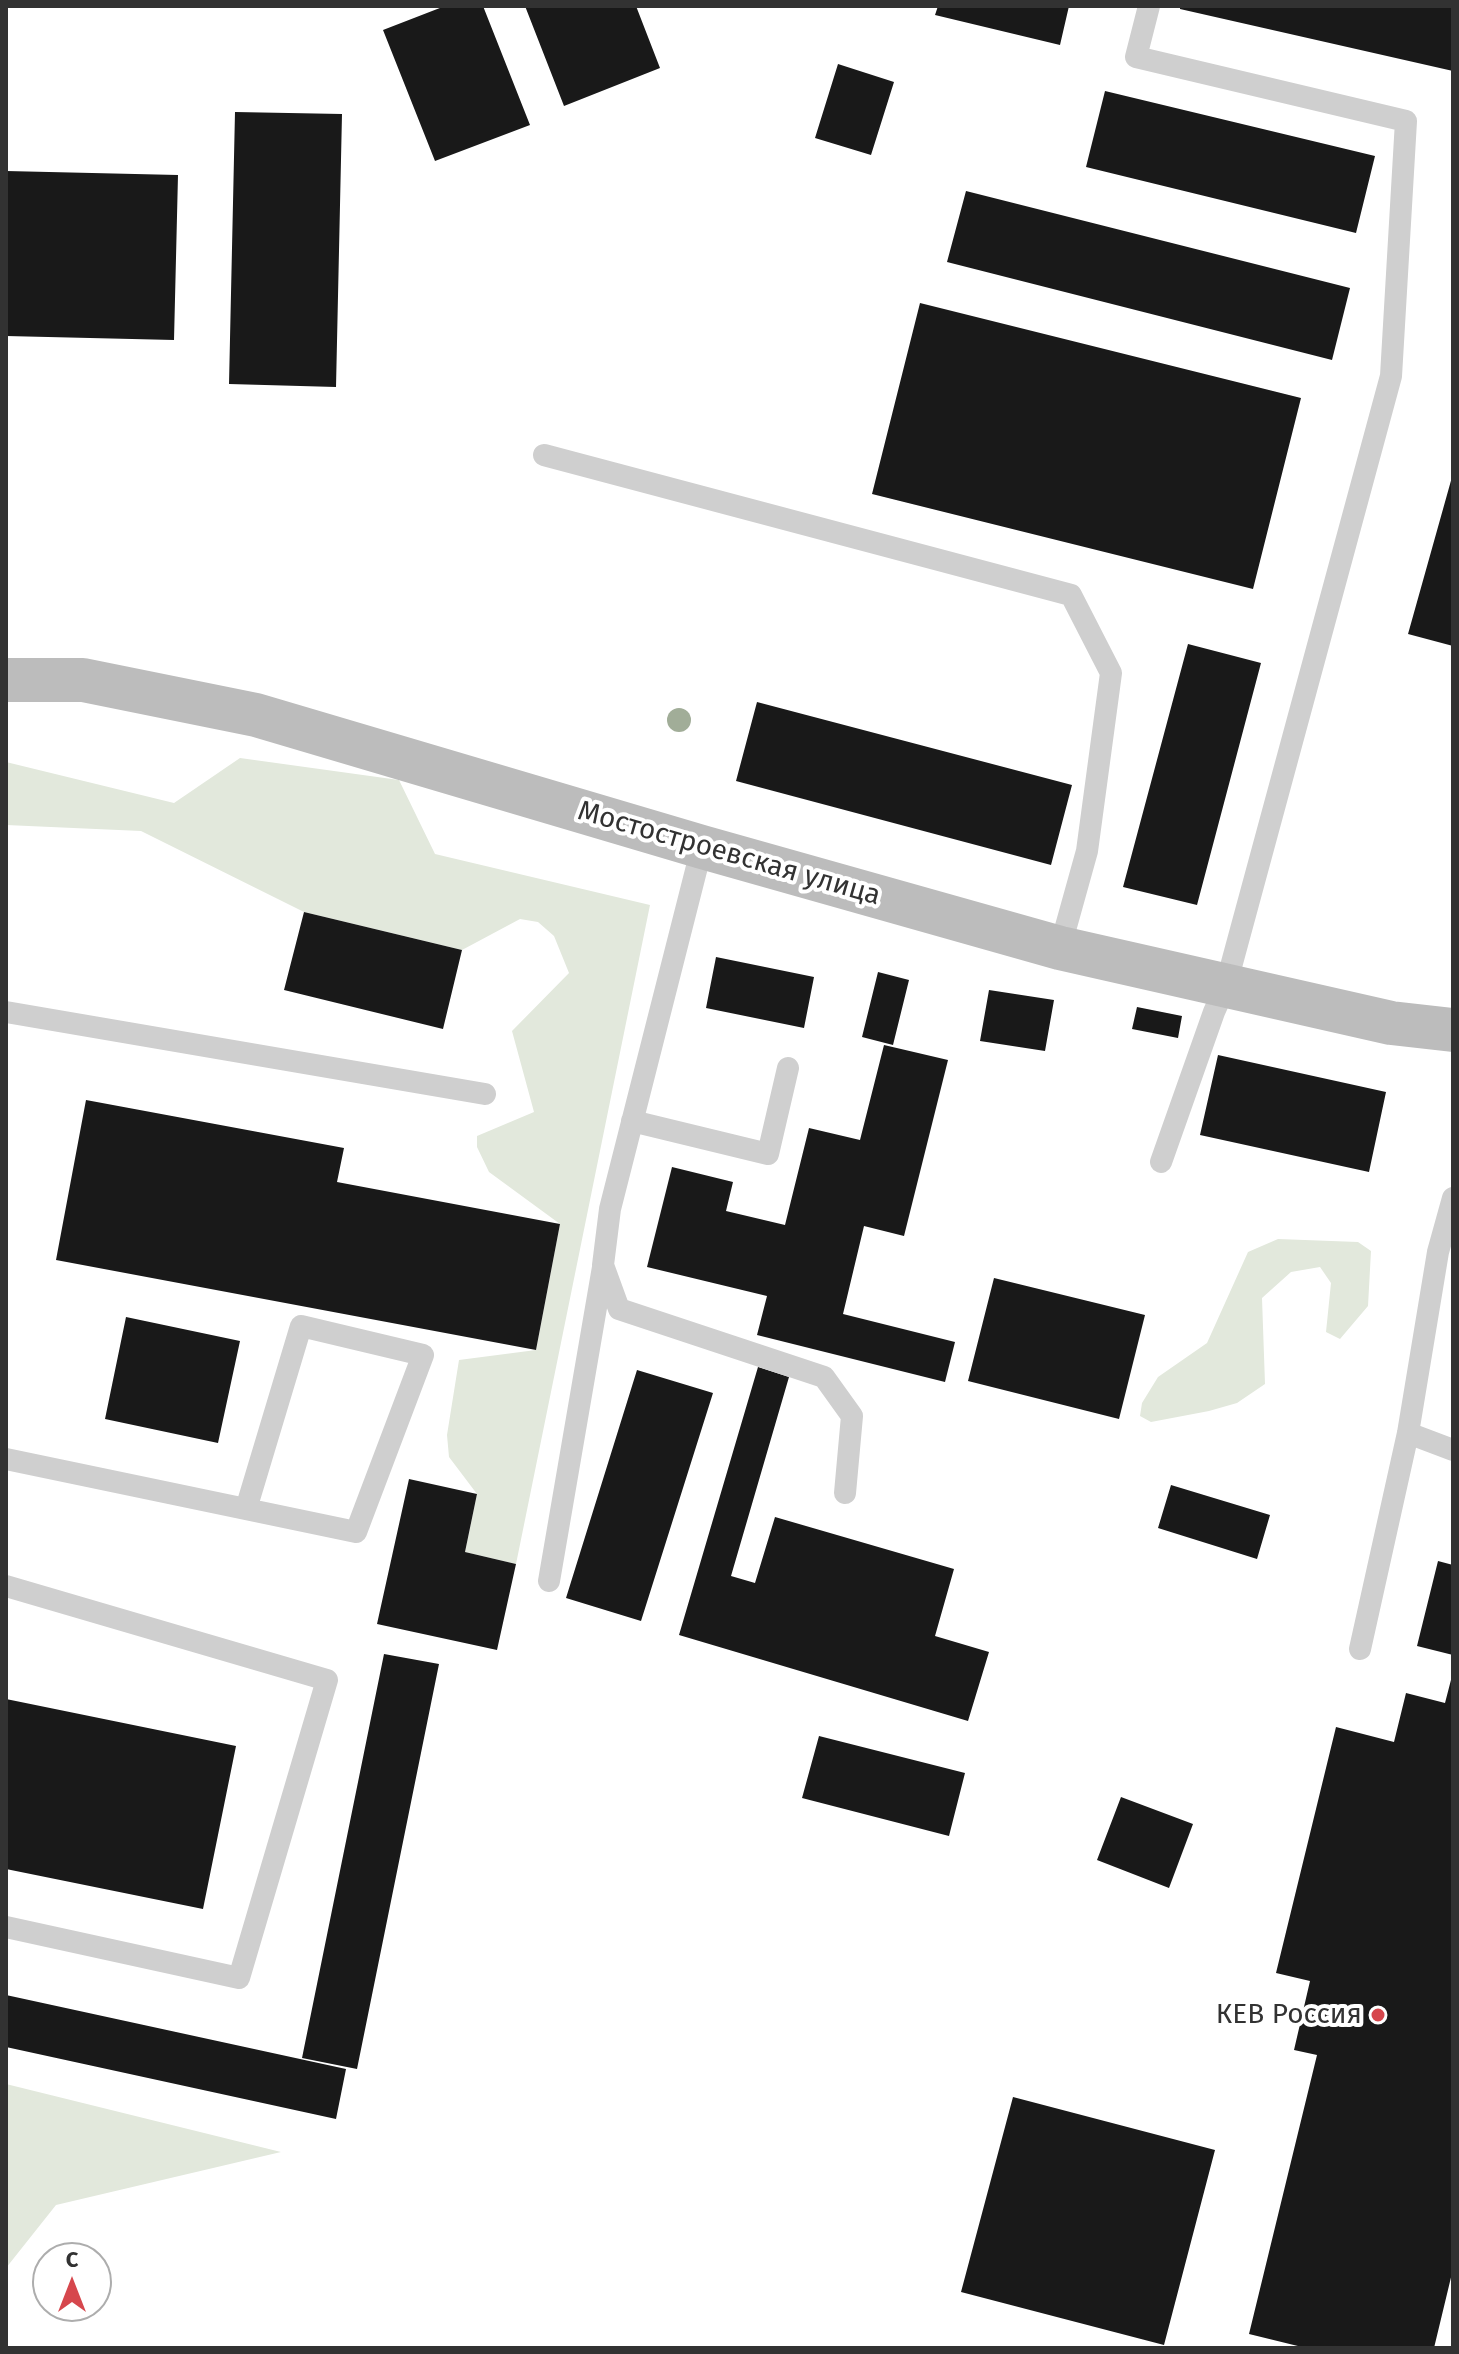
<!DOCTYPE html>
<meta charset="utf-8">
<style>
body{margin:0}
#map{position:relative;width:1459px;height:2354px;overflow:hidden;background:#fff;font-family:"Fira Sans",sans-serif}
canvas{display:block}
.frame{position:absolute;inset:0;border:8px solid #323232;pointer-events:none}
.north{position:absolute;left:32px;top:2242px;width:80px;height:80px;box-sizing:border-box;background:#fff;border:2px solid #adadad;border-radius:50%;rotate:0deg;font-size:22px;font-weight:700;line-height:32px;text-align:center;color:#323232}
.north::after{content:'';display:block;margin:auto;width:28px;height:36px;background:#d6474d;clip-path:polygon(50% 0,100% 100%,50% 72%,0 100%)}
</style>
<div id="map">
<canvas width="1459" height="2354"></canvas>
<div class="frame"></div>
<div class="north">С</div>
</div>
<script>
const ctx = document.querySelector('canvas').getContext('2d');
ctx.lineJoin = 'round';
function fill(path, color) {
  ctx.fillStyle = color;
  ctx.fill(path, 'evenodd');
}
function shape(rows) {
  const path = new Path2D();
  for (const r of rows) {
    path.moveTo(r[0], r[1]);
    for (let i = 2; i < r.length; i += 2) path.lineTo(r[i], r[i + 1]);
  }
  return path;
}
function strokePath(path, color, width, dash) {
  ctx.strokeStyle = color;
  ctx.lineWidth = width;
  ctx.lineCap = dash ? 'butt' : 'round';
  ctx.setLineDash(dash || []);
  ctx.stroke(path);
}
function drawText(font, color, halo, rows, align = 'center') {
  ctx.font = font + ' "Fira Sans",sans-serif';
  ctx.lineWidth = 8;
  ctx.setLineDash([]);
  ctx.textBaseline = 'middle';
  ctx.strokeStyle = halo;
  ctx.fillStyle = color;
  for (const [text, x, y, turn = 0] of rows) {
    ctx.save();
    ctx.translate(x, y);
    ctx.rotate((+turn || 0) * Math.PI / 180);
    ctx.textAlign = isNaN(turn) ? turn : align;
    if (halo) ctx.strokeText(text, 0, 0);
    ctx.fillText(text, 0, 0);
    ctx.restore();
  }
}
const green = shape([
 [240,758,399,780,435,854,650,905,516,1564,465,1552,477,1494,449,1457,447,1435,459,1360,536,1350,560,1224,489,1172,477,1147,477,1136,534,1112,512,1031,569,973,554,936,538,922,520,919,462,950,304,912,141,831,6,825,6,762,174,803],
 [1278,1239,1358,1242,1371,1251,1368,1306,1340,1339,1326,1332,1331,1283,1320,1267,1291,1272,1262,1298,1265,1384,1237,1403,1209,1411,1151,1422,1140,1416,1142,1403,1158,1377,1207,1343,1248,1252],
 [6,2084,281,2152,56,2205,6,2268]
]);
const building = shape([
 [445,6,483,6,530,125,435,161,383,30],
 [525,6,636,6,660,68,564,106],
 [938,6,1069,6,1060,45,935,15],
 [1180,6,1453,6,1453,71,1180,9],
 [838,64,894,82,871,155,815,138],
 [1105,91,1375,156,1356,233,1086,167],
 [235,112,342,114,336,387,229,384],
 [6,171,178,175,174,340,6,336],
 [966,191,1350,288,1332,360,947,262],
 [920,303,1301,398,1253,589,872,494],
 [1452,477,1453,477,1453,646,1408,634],
 [1188,644,1261,663,1197,905,1123,887],
 [757,702,1072,785,1051,865,736,781],
 [304,912,462,950,443,1029,284,990],
 [716,957,814,977,804,1028,706,1008],
 [878,972,909,980,893,1045,862,1037],
 [989,990,1054,1000,1045,1051,980,1041],
 [1137,1007,1182,1016,1178,1038,1132,1029],
 [884,1045,948,1060,904,1236,864,1226,843,1314,955,1342,945,1382,757,1335,767,1296,647,1267,672,1167,733,1182,726,1211,785,1225,809,1128,860,1140],
 [1218,1055,1386,1092,1369,1172,1200,1135],
 [86,1100,344,1148,337,1182,560,1224,536,1350,56,1260],
 [994,1278,1145,1315,1119,1419,968,1381],
 [126,1317,240,1341,218,1443,105,1419],
 [758,1367,789,1377,731,1576,755,1583,775,1517,954,1569,935,1636,989,1652,968,1721,679,1635],
 [637,1370,713,1393,641,1621,566,1598],
 [409,1479,477,1494,465,1552,516,1564,497,1650,377,1624],
 [1171,1485,1270,1515,1257,1559,1158,1528],
 [1438,1561,1453,1565,1453,1655,1417,1646],
 [384,1654,439,1664,357,2069,302,2058],
 [1452,1676,1453,2269,1434,2348,1306,2348,1249,2334,1317,2055,1294,2050,1310,1981,1276,1973,1336,1727,1394,1742,1406,1693,1445,1703],
 [6,1699,236,1746,203,1909,6,1869],
 [819,1736,965,1773,949,1836,802,1798],
 [1121,1797,1193,1824,1169,1888,1097,1860],
 [6,1995,346,2069,336,2119,6,2047],
 [1013,2097,1215,2150,1164,2345,961,2292]
]);
const service = shape([
 [1149,6,1136,57,1406,121,1391,376,1226,985,1214,1012,1161,1162],
 [544,455,1071,595,1111,673,1087,851,1060,948],
 [702,847,610,1209,603,1265,619,1309,824,1377,852,1416,845,1493],
 [6,1012,485,1094],
 [632,1121,768,1154,788,1068],
 [1408,1433,1453,1450],
 [6,1459,356,1532,423,1355,301,1326,246,1509],
 [549,1581,603,1267],
 [6,1586,327,1680,239,1978,6,1927],
 [1360,1649,1408,1433,1438,1252,1453,1198]
]);
const secondary = shape([
 [6,680,83,680,256,715,702,847,1060,948,1391,1023,1453,1030]
]);
const trees = [
 [679,720]
];
const markers = [
 [1378,2015,8,"#d6474d"]
];
const streetNames = [
 ["Мостостроевская улица",729,854,16]
];
const poiNames = [
 ["КЕВ Россия",1362,2015]
];
fill(green, '#e2e8dc');
fill(building, '#191919');
strokePath(service, '#cfcfcf', 22);
strokePath(secondary, '#bcbcbc', 44);
ctx.fillStyle = '#a1ad98';
for (const [x, y] of trees) {
  ctx.beginPath();
  ctx.arc(x, y, 12, 0, 2 * Math.PI);
  ctx.fill();
}
for (const [x, y, r, color] of markers) {
  const dot = new Path2D();
  dot.arc(x, y, r, 0, 2 * Math.PI);
  ctx.fillStyle = color;
  ctx.fill(dot);
  strokePath(dot, '#fff', 3);
}
drawText('28px', '#323232', '#fff', streetNames);
drawText('28px', '#323232', '#fff', poiNames, 'right');
</script>
